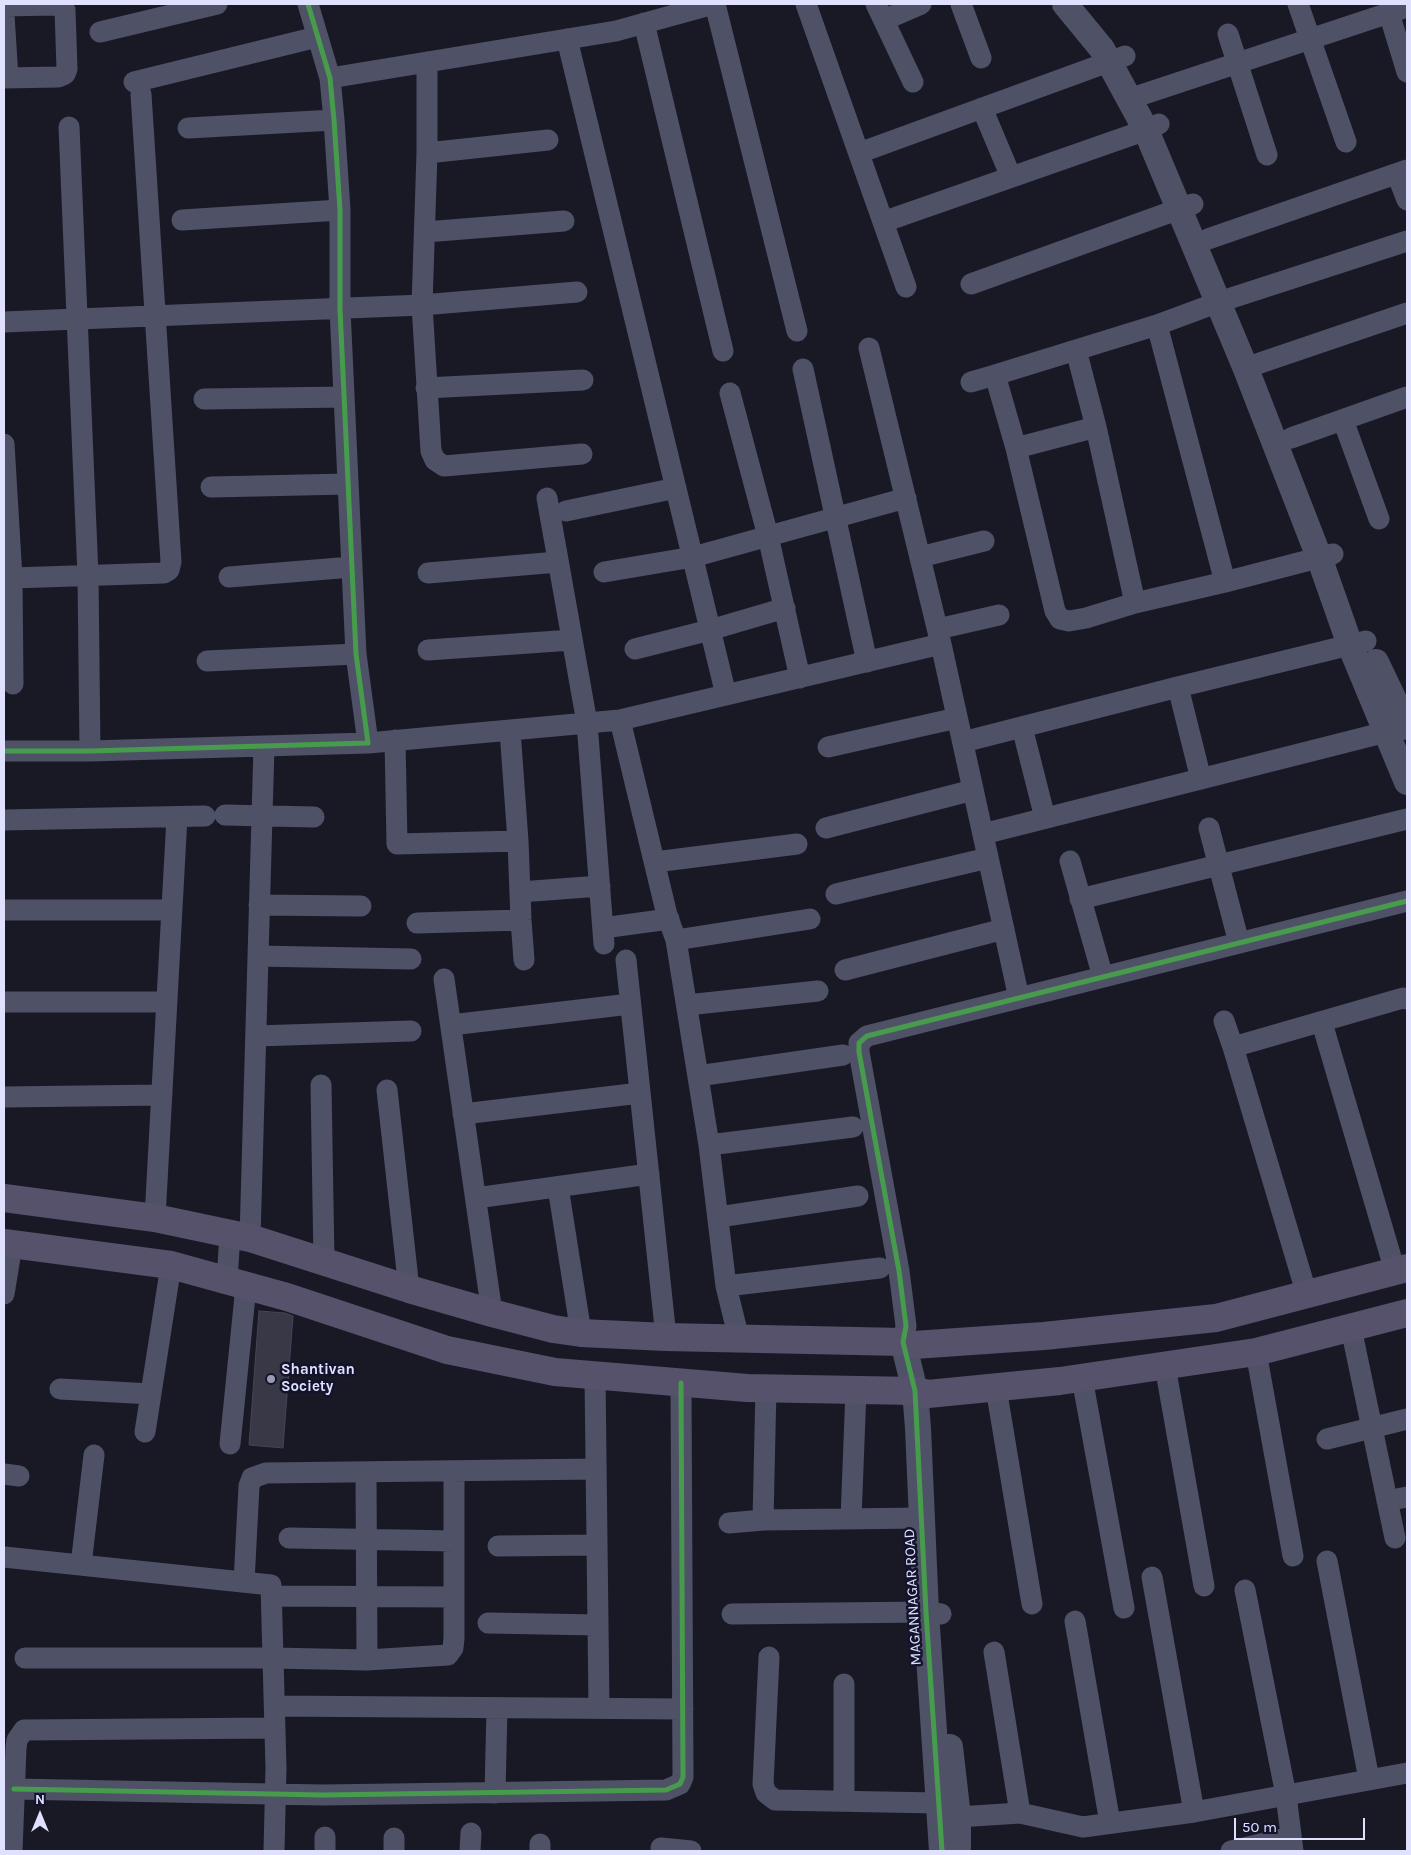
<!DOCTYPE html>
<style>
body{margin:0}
#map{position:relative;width:1411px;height:1855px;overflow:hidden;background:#191926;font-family:Karla,sans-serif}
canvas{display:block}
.frame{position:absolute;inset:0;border:5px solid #dfe1fe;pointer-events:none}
.north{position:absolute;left:15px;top:1790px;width:50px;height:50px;-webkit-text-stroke:4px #13132c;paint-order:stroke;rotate:0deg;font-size:14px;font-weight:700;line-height:20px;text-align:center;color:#dfe1fe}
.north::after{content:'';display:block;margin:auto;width:18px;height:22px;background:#dfe1fe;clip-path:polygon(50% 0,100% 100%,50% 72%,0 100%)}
.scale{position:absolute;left:1234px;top:1818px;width:131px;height:22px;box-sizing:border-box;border:2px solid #dfe1fe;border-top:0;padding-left:6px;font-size:15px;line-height:18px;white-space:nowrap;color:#dfe1fe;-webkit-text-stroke:4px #13132c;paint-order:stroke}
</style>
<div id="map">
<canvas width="1411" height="1855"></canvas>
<div class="frame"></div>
<div class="north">N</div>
<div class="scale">50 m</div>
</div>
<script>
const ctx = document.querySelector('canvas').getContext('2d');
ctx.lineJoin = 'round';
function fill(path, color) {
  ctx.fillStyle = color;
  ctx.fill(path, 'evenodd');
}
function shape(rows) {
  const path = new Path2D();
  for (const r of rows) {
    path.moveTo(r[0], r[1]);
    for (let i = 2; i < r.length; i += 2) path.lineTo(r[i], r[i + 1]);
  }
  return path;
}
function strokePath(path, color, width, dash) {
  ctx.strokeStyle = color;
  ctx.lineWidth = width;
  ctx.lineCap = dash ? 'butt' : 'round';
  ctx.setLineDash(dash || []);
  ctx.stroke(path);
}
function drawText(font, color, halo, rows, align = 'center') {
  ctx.font = font + ' Karla,sans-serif';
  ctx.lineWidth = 5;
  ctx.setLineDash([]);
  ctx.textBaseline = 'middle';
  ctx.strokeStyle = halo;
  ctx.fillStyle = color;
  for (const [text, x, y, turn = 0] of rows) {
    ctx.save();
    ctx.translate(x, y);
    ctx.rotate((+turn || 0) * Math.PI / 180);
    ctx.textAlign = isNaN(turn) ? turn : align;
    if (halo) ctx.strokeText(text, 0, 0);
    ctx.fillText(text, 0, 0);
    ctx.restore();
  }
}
const building = shape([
 [259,1311,285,1313,293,1316,283,1448,249,1445,259,1311]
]);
const minor = shape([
 [715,4,797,331],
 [806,4,906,287],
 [876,4,913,82],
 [961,4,981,58],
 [1298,4,1346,142],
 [4,6,54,5,62,6,65,10,67,69,65,74,58,77,4,78],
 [1389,13,1407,72],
 [4,15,8,78],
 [884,20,921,4],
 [644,23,723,351],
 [100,32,217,4],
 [1228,34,1267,155],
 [567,39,726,695],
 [427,62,427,153,422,305,431,451,435,460,444,466,582,454],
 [330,78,616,31,714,4],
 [134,82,317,37],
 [1129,99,1407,7],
 [982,108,1011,177],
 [69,127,88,575,90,751],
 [188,128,334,120],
 [427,153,548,140],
 [859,153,1125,56],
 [1397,174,1407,200],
 [182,220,340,210],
 [883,222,1146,130,1159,124],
 [425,232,564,221],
 [1208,239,1407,170],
 [971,284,1193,204],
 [4,322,422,305,577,292],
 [1157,325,1225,582],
 [869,348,941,644,1019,998],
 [1076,350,1096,427,1135,603],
 [1257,364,1407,313],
 [803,369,867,662],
 [971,382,995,375],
 [426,388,583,380],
 [730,393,768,536,800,678],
 [204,399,344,397],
 [1343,420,1379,519],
 [1291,438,1407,397],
 [4,444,12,578,13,684],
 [1016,448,1096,427],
 [211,487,348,484],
 [547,498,587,723,604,944],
 [566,511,676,488],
 [1333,554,1225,582,1135,603,1086,618,1069,621,1060,619,1055,611,1016,448,995,375,1157,325,1219,302,1407,241],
 [920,557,984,541],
 [604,572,693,557,906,498],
 [428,573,558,562],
 [229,577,352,567],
 [12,578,164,573,169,570,171,562,141,94],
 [938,629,999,615],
 [635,649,710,630,785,608],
 [428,650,572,640],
 [207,661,356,654],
 [1178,687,1201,779],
 [620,720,667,915,676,940,709,1145,726,1286,739,1339],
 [1022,727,1045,818],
 [510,730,518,841,521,920,524,960],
 [395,740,397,844,518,841],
 [963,742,1178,687,1366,641],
 [368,743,620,720,941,644],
 [828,747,957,718],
 [4,751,90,751,368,743,356,654,340,309,340,210,334,120,330,78,308,4],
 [225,815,314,817],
 [4,820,205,816],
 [826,828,973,790],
 [1209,828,1239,943],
 [983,834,1402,728],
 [1070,861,1103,977],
 [655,862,797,844],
 [520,892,600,886],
 [836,894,988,858],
 [1080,899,1407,819],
 [259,905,361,906],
 [4,910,172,910],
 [417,923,521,920],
 [603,928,669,919],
 [676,940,810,919],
 [258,956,411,959],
 [626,960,666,1337],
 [845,970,1004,929],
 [444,979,492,1313],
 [4,1002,167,1002],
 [687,1005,818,991],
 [1224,1021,1233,1047],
 [1322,1023,1395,1271],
 [451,1025,630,1004],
 [256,1036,411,1031],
 [698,1076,843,1055],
 [321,1085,324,1261],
 [387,1090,409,1289],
 [4,1097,162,1095],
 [463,1114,640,1093],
 [709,1145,853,1127],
 [558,1187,581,1333],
 [476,1198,649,1174],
 [719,1217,858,1196],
 [155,1218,177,817],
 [250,1238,264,746],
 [227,1280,230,1234],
 [726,1286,880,1268],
 [4,1294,12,1245],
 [1307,1295,1233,1047,1403,998,1407,999],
 [1351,1328,1395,1538],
 [903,1342,906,1326,899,1271,859,1052,859,1043,867,1036,1407,901],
 [1256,1352,1293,1556],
 [1165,1366,1204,1586],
 [595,1376,599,1708],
 [1082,1378,1124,1608],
 [996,1388,1032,1604],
 [60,1389,151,1394],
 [145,1432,171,1265],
 [1327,1439,1407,1419],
 [230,1444,246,1286],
 [366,1473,367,1660],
 [4,1474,19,1476],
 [1387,1501,1407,1497],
 [851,1519,856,1390],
 [763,1520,766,1388],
 [729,1523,763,1520,921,1518],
 [289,1538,454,1541],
 [498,1546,597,1545],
 [4,1557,271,1585,276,1768,274,1851],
 [1327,1561,1369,1779],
 [81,1565,94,1455],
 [1152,1577,1194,1812],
 [244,1582,249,1486,252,1478,266,1473,596,1469],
 [1245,1590,1286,1795,1293,1851],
 [272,1596,454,1597],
 [732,1614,926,1612,941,1614],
 [1075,1621,1110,1823],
 [488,1623,598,1625],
 [994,1652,1020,1813],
 [769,1657,763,1784,766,1793,775,1800,938,1803],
 [25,1658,274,1658,367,1660,448,1655,453,1648,454,1638,454,1472],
 [844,1684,844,1800],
 [275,1706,683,1709],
 [14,1789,323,1795,666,1790,680,1784,683,1777,681,1383],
 [495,1793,497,1708],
 [942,1816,958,1817,1020,1813,1083,1827,1194,1812,1407,1773],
 [394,1838,394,1851],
 [661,1848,691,1851],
 [12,1851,16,1748,17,1740,24,1730,275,1728],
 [325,1851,325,1837],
 [470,1851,471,1833],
 [540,1851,540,1844],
 [1231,1851,1291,1837]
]);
const tertiary = shape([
 [1065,4,1102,49,1146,130,1246,369,1319,557,1350,645,1407,782],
 [1376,662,1407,727],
 [903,1342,915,1391,918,1428,926,1612,942,1851],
 [950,1747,958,1817,958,1848]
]);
const primary = shape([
 [4,1198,155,1218,250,1238,409,1289,492,1313,553,1329,581,1333,666,1337,903,1342,914,1345,1044,1336,1216,1318,1407,1268],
 [4,1243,171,1265,287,1297,447,1350,555,1372,747,1388,915,1391,928,1394,1060,1381,1256,1352,1407,1313]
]);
const cycleway = shape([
 [4,751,90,751,368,743,356,654,340,309,340,210,334,120,330,78,308,4],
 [14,1789,323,1795,666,1790,680,1784,683,1777,681,1383],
 [942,1851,926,1612,915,1391,903,1342,906,1326,899,1271,859,1052,859,1043,867,1036,1407,901]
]);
const markers = [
 [271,1379,5,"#9a9bb2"]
];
const poiNames = [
 ["Shantivan",281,1370],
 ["Society",281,1387]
];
const streetNames = [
 ["MAGANNAGAR ROAD",913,1597,-93]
];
fill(building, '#383847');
strokePath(building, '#454458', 1);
strokePath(minor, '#4f5166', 21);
strokePath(tertiary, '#4f5166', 26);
strokePath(primary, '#56526b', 28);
strokePath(cycleway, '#469c4c', 5);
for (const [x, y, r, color] of markers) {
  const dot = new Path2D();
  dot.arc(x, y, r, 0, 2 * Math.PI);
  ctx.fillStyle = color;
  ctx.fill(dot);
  strokePath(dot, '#13132c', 2);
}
drawText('bold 15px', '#dfe1fe', '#13132c', poiNames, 'left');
drawText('15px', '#dfe1fe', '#13132c', streetNames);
</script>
